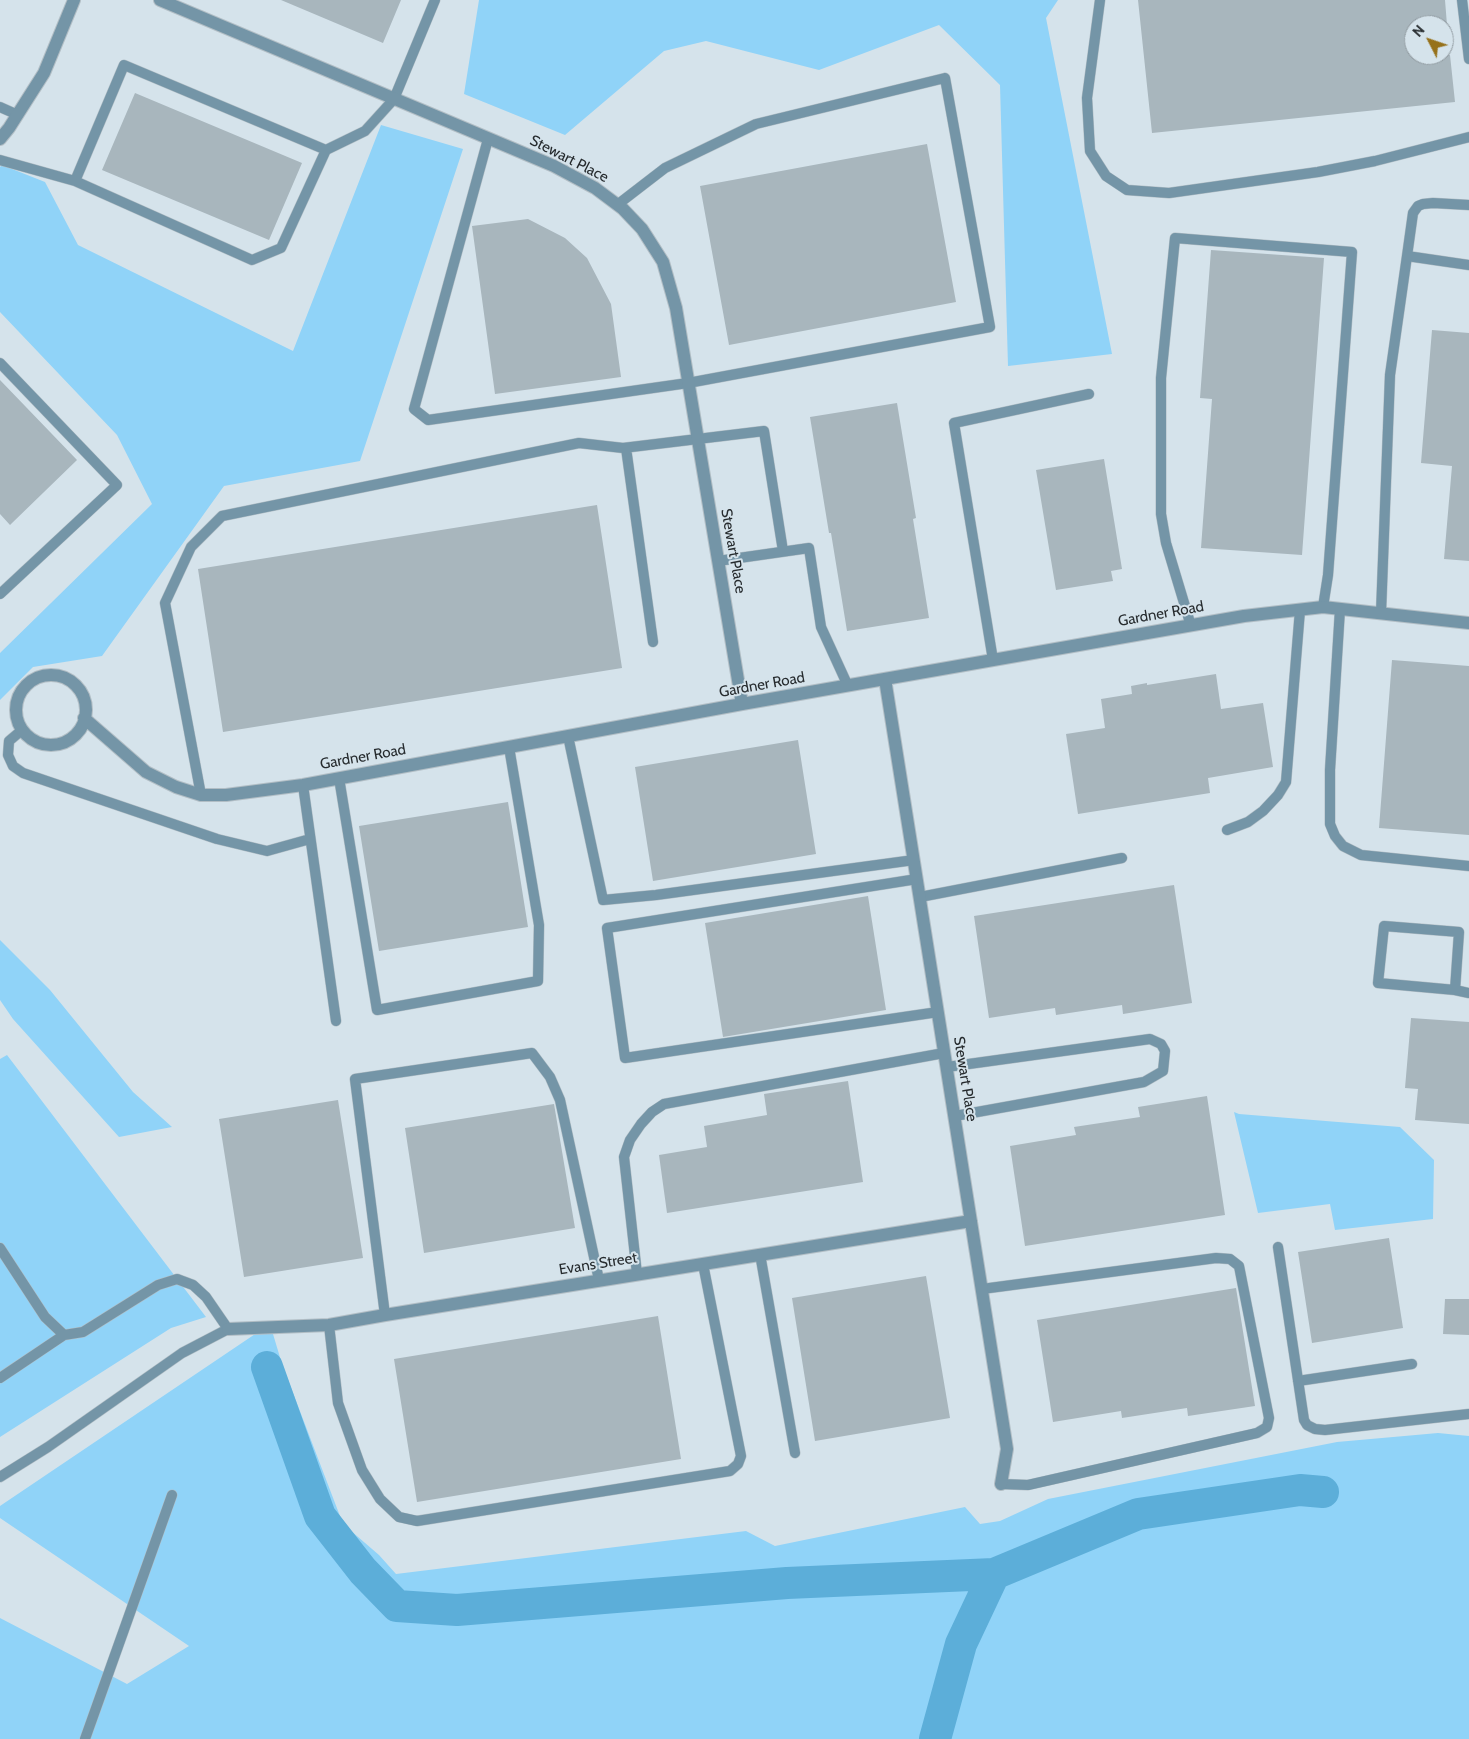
<!DOCTYPE html>
<style>
body{margin:0}
#map{position:relative;width:1469px;height:1739px;overflow:hidden;background:#d5e3eb;font-family:Cabin,sans-serif}
canvas{display:block}
.north{position:absolute;left:1404px;top:15px;width:50px;height:50px;box-sizing:border-box;background:#d5e3eb;border:1px solid #8f999f;border-radius:50%;rotate:311deg;font-size:14px;font-weight:700;line-height:20px;text-align:center;color:#262b2e}
.north::after{content:'';display:block;margin:auto;width:18px;height:22px;background:#96711a;clip-path:polygon(50% 0,100% 100%,50% 72%,0 100%)}
</style>
<div id="map">
<canvas width="1469" height="1739"></canvas>
<div class="north">N</div>
</div>
<script>
const ctx = document.querySelector('canvas').getContext('2d');
ctx.lineJoin = 'round';
function fill(path, color) {
  ctx.fillStyle = color;
  ctx.fill(path, 'evenodd');
}
function shape(rows) {
  const path = new Path2D();
  for (const r of rows) {
    if (r.length === 3) {
      path.moveTo(r[0] + r[2], r[1]);
      path.arc(r[0], r[1], r[2], 0, 2 * Math.PI);
      continue;
    }
    path.moveTo(r[0], r[1]);
    for (let i = 2; i < r.length; i += 2) path.lineTo(r[i], r[i + 1]);
  }
  return path;
}
function strokePath(path, color, width, dash) {
  ctx.strokeStyle = color;
  ctx.lineWidth = width;
  ctx.lineCap = dash ? 'butt' : 'round';
  ctx.setLineDash(dash || []);
  ctx.stroke(path);
}
function drawText(font, color, halo, rows, align = 'center') {
  ctx.font = font + ' Cabin,sans-serif';
  ctx.lineWidth = 4;
  ctx.setLineDash([]);
  ctx.textBaseline = 'middle';
  ctx.strokeStyle = halo;
  ctx.fillStyle = color;
  for (const [text, x, y, turn = 0] of rows) {
    ctx.save();
    ctx.translate(x, y);
    ctx.rotate((+turn || 0) * Math.PI / 180);
    ctx.textAlign = isNaN(turn) ? turn : align;
    if (halo) ctx.strokeText(text, 0, 0);
    ctx.fillText(text, 0, 0);
    ctx.restore();
  }
}
const green = shape([
 [479,0,1058,0,1046,18,1112,354,1008,366,1000,85,939,25,819,70,706,41,664,51,565,135,464,94],
 [381,125,463,149,360,461,224,486,102,656,33,667,0,700,0,653,152,504,117,435,0,312,0,167,2,165,45,182,78,245,293,351],
 [0,940,50,990,133,1092,172,1127,119,1137,13,1019,0,1000],
 [7,1055,206,1317,171,1328,0,1437,0,1059],
 [1234,1112,1239,1114,1400,1127,1434,1160,1433,1219,1335,1230,1330,1204,1258,1213],
 [270,1324,282,1364,343,1524,379,1555,396,1574,746,1531,775,1546,965,1507,980,1524,1000,1521,1048,1499,1337,1442,1438,1433,1469,1436,1469,1739,0,1739,0,1618,127,1684,189,1646,0,1518,0,1506]
]);
const river = shape([
 [267,1367,320,1516,363,1571,397,1606,457,1610,787,1583,994,1574,961,1644,935,1739],
 [994,1574,1138,1514,1300,1490,1323,1492]
]);
const building = shape([
 [281,0,401,0,383,43],
 [1138,0,1445,0,1447,25,1414,25,1414,55,1450,55,1455,102,1152,133],
 [135,93,302,163,269,240,102,170],
 [927,144,956,302,729,345,700,186],
 [528,219,565,238,587,258,611,304,621,377,495,394,472,226],
 [1211,250,1324,258,1302,555,1201,548,1212,399,1200,398],
 [1432,330,1469,333,1469,561,1444,559,1452,466,1421,463],
 [0,380,77,460,10,525,0,514],
 [897,403,916,518,913,519,929,618,847,631,831,533,829,533,810,417],
 [1104,459,1122,569,1111,571,1113,581,1056,590,1036,470],
 [597,505,622,668,223,732,198,569],
 [1392,660,1469,666,1469,835,1379,828],
 [1216,674,1221,709,1263,703,1273,767,1208,778,1210,793,1078,814,1066,734,1105,728,1101,699,1132,694,1131,686,1147,683,1147,685],
 [798,740,816,854,653,881,635,767],
 [508,802,528,927,379,951,359,826],
 [1174,885,1192,1003,1123,1014,1122,1005,1056,1015,1055,1008,989,1018,974,916],
 [868,896,886,1010,723,1037,705,923],
 [1411,1018,1469,1022,1469,1124,1415,1120,1418,1089,1405,1088],
 [848,1081,863,1182,667,1213,659,1155,707,1147,704,1126,767,1115,764,1094],
 [1207,1096,1225,1215,1025,1246,1010,1146,1076,1135,1074,1127,1140,1117,1138,1107],
 [338,1100,363,1258,244,1277,219,1119],
 [554,1104,575,1228,424,1253,405,1128],
 [1389,1238,1403,1328,1312,1343,1298,1252],
 [926,1276,950,1418,815,1441,792,1298],
 [1236,1288,1255,1406,1188,1416,1187,1408,1122,1418,1121,1411,1053,1422,1037,1320],
 [1445,1299,1469,1299,1469,1335,1443,1334],
 [658,1316,681,1459,417,1502,394,1359]
]);
const service = shape([
 [1100,0,1087,98,1090,151,1106,176,1127,190,1169,193,1318,172,1375,161,1469,137],
 [1462,0,1469,59],
 [0,107,18,115],
 [488,139,414,409,428,420,688,383,990,327,945,78,756,124,665,168,617,205],
 [0,160,75,181,252,260,281,248,326,150,365,131,394,99,435,0],
 [75,181,124,65,326,150],
 [1407,256,1413,213,1418,206,1423,204,1433,203,1469,205],
 [0,363,117,485,0,594],
 [626,448,653,642],
 [718,561,809,548,821,627,848,686],
 [1340,609,1330,770,1330,824,1335,836,1343,846,1361,855,1469,866],
 [1381,613,1390,375,1407,256,1469,265],
 [1191,626,1166,543,1161,514,1161,378,1175,238,1352,252,1328,575,1323,607],
 [993,660,954,423,1089,394],
 [22,730,9,741,8,755,13,766,23,773,217,839,267,851,310,839],
 [568,736,603,900,656,895,914,860],
 [339,778,377,1010,538,981,539,925,509,747],
 [303,785,336,1021],
 [201,795,165,603,191,547,222,516,579,443,623,448,764,431,783,551],
 [1227,830,1248,822,1263,811,1278,795,1286,782,1300,610],
 [917,879,607,928,625,1058,938,1012],
 [920,897,1122,858],
 [1455,990,1459,932,1384,926,1378,983,1455,990,1469,993],
 [947,1067,1150,1039,1161,1044,1165,1051,1163,1071,1144,1082,955,1116],
 [1278,1247,1304,1420,1307,1425,1315,1429,1325,1430,1469,1414],
 [0,1248,45,1317,64,1335,83,1332,158,1285,177,1279,193,1285,206,1297,228,1329,182,1353,48,1447,0,1477],
 [760,1254,795,1453],
 [637,1274,624,1157,630,1140,641,1124,652,1112,664,1104,944,1053],
 [982,1289,1216,1258,1230,1259,1239,1266,1269,1418,1267,1427,1257,1433,1028,1485,1001,1484],
 [385,1315,355,1079,532,1053,550,1077,560,1100,599,1280],
 [329,1325,338,1403,362,1470,380,1499,399,1517,417,1521,730,1471,738,1464,741,1456,703,1264],
 [0,1378,64,1335],
 [1298,1381,1412,1364],
 [85,1739,172,1495]
]);
const minor = shape([
 [160,0,554,166,595,188,623,209,642,229,663,262,676,308,742,704],
 [0,139,9,128,44,73,74,0],
 [51,710,35],
 [885,679,1007,1449,1001,1484],
 [84,718,146,772,176,787,201,795,226,795,303,785,742,704,1244,616,1323,607,1469,623],
 [228,1329,329,1325,385,1315,971,1221]
]);
const streetNames = [
 ["Stewart Place",569,159,27],
 ["Stewart Place",733,551,80],
 ["Gardner Road",1161,614,-10],
 ["Gardner Road",762,685,-10],
 ["Gardner Road",363,757,-10],
 ["Stewart Place",965,1079,81],
 ["Evans Street",598,1264,-9]
];
fill(green, '#90d3f8');
strokePath(river, '#5caed9', 32);
fill(building, '#a8b6bd');
strokePath(service, '#b2bec5', 11);
strokePath(minor, '#b2bec5', 14);
strokePath(service, '#7495a7', 10);
strokePath(minor, '#7495a7', 12);
drawText('15px', '#262b2e', '#d5e3eb', streetNames);
</script>
